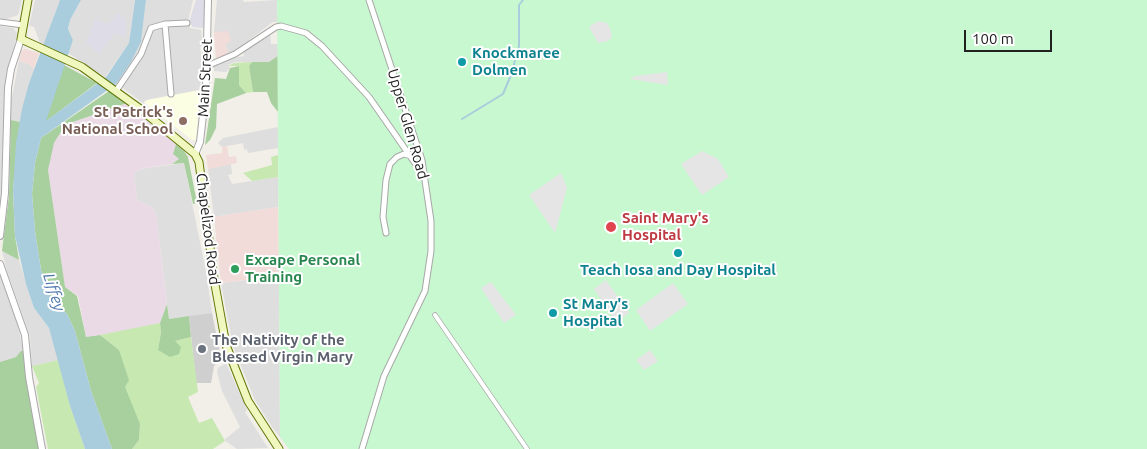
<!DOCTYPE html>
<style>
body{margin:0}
#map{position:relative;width:1147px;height:449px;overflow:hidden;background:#f1efe8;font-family:Ubuntu,sans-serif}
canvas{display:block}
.scale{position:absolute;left:964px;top:30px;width:88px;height:22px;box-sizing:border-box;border:2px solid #212121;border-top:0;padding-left:6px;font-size:15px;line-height:18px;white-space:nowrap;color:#212121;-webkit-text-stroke:4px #fff;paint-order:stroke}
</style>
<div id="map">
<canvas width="1147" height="449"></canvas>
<div class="scale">100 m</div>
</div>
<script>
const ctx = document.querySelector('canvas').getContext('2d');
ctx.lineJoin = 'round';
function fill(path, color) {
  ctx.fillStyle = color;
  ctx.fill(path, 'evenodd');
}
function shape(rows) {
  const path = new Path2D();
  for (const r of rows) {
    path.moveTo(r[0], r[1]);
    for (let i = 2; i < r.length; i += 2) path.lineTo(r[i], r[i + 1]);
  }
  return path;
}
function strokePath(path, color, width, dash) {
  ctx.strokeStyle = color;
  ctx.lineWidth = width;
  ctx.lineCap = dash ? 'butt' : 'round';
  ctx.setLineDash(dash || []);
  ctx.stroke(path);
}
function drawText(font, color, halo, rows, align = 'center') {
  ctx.font = font + ' Ubuntu,sans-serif';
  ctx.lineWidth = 4;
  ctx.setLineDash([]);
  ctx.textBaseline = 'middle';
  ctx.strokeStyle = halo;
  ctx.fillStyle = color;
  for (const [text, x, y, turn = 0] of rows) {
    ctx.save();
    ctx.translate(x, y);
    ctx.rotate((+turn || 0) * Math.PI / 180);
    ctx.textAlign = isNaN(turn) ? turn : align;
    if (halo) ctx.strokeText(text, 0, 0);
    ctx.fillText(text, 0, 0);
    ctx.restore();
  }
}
const residential = shape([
 [0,0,22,0,18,15,7,19,0,19],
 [35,0,60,0,44,44,40,43,34,27,29,26],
 [81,0,135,0,129,43,105,77,68,53,73,40,68,29,70,20],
 [146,0,193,0,188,21,190,28,201,30,203,46,200,47,202,61,200,90,147,100,143,103,116,83,131,62,141,42],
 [217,0,243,0,244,2,277,0,278,22,273,22,229,55,225,45,228,32,214,32],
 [0,26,13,28,17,33,5,91,0,213],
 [270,33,271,44,278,44,278,62,235,62,228,65,230,68,226,72,214,71,214,66,233,58,244,56,243,50],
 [19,61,29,64,34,69,29,83,20,122,11,120,11,102],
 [278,127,278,148,248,153,247,149,244,150,243,143,222,147,218,143,223,138],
 [184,163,206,272,212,313,169,319,156,214,152,207,137,200,134,174,139,169],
 [231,164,232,174,228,175,232,184,278,177,278,207,214,217,208,169],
 [2,251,19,260,34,308,49,328,59,360,32,366,30,336,7,271],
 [0,271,17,319,23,351,16,357,0,362],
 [279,276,280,437,272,427,255,400,233,346,221,283],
 [226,363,247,410,245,412,268,448,237,449,224,440,240,427,222,391,217,372,218,368]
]);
const commercial = shape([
 [228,31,231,41,225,45,229,55,216,60,214,32],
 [25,49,39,53,34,69,29,64,19,61,21,51],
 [227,146,229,157,236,156,237,163,208,169,206,155,222,153,222,147],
 [278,207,279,276,221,283,214,217]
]);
const industrial = shape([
 [127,103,176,144,173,154,179,159,172,164,139,169,134,174,137,200,152,207,156,214,167,304,160,323,126,331,86,337,78,296,65,287,48,170,50,156,54,143,64,127,73,122]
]);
const education = shape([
 [200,90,196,140,192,140,144,102,147,100]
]);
const religious = shape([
 [212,313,221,358,214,366,211,383,196,383,189,316]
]);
const grass = shape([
 [252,62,249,66,253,92,246,93,239,85,239,66,228,66,234,63],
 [278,155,278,177,252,181,243,173,272,165,271,157],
 [160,323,161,332,158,350,175,341,191,337,198,392,188,397,199,423,212,418,225,441,213,449,132,449,139,440,140,425,124,387,119,350,100,335],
 [59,360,70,406,85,449,48,449,36,387,39,383,32,366]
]);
const forest = shape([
 [278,56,278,112,271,103,267,92,253,92,249,66,252,62,269,62],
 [64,65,97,83,45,122,56,88],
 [239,66,239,85,246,93,217,104,216,128,210,140,205,145,215,78,226,79,230,68],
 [109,91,127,103,73,122,64,127,54,143,48,170,65,287,77,296,86,337,100,335,119,350,129,380,125,387,140,424,139,440,132,449,112,449,91,391,75,331,67,314,51,298,41,270,35,231,32,194,35,163,41,138],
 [11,120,20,122,13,190,15,236,19,260,2,251,9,196],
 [176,144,184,151,188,157,197,203,193,204,184,163,172,164,179,159,173,154],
 [167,304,169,319,189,316,191,337,175,341,181,347,179,354,170,357,158,350,161,332,160,323],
 [21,351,23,351,39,449,0,449,0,362,16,357]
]);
const park = shape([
 [277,0,1147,0,1147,449,289,449,280,437]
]);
const parking = shape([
 [598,21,607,23,610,28,612,37,608,41,598,43,589,27],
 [667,72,668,85,630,79,635,76],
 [702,151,718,159,729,177,702,195,681,164],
 [561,173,567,188,555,233,529,195],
 [606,280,629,313,616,322,594,289],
 [491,282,516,315,504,323,481,288],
 [673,283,688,304,650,331,636,310],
 [650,350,658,361,644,370,636,360]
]);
const plaza = shape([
 [196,0,205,0,204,27,201,28,193,27,189,22],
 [117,14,121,14,121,17,125,17,126,37,115,33,102,50,102,53,99,53,86,43,95,19,108,24]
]);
const water = shape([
 [60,0,81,0,70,20,68,29,73,40,46,121,106,77,129,43,135,0,146,0,141,42,131,62,116,84,41,138,35,163,32,194,35,231,41,270,51,298,67,314,75,331,91,391,112,449,85,449,70,406,49,328,34,308,26,284,15,236,13,190,16,143,22,109,29,83]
]);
const stream = shape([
 [462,119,503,94,511,75,519,46,519,5,523,0]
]);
const pedestrian = shape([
 [435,315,527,449]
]);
const minor = shape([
 [0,22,23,25],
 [165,24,171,94],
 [207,66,235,54,276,27,281,26,306,33,322,46,369,97,424,176],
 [116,91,141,54,151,28,165,24,187,23],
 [386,233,383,217,386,180,390,164,397,157,404,154,411,156],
 [362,449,384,376,425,291,431,251,431,221,422,160,369,0]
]);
const tertiary = shape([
 [195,154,200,142,206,88,208,0],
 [0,236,5,193,8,88,11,69,21,39],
 [0,264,25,335,29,377,42,449]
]);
const secondary = shape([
 [28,0,21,39,82,67,139,108,195,154,199,162,214,279,226,345,248,401,279,449]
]);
const markers = [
 [462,62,5,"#0f9aa8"],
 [183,121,5,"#8d6e63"],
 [611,227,6,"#e0444e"],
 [678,253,5,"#0f9aa8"],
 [235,269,5,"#2e9e5b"],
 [553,313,5,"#0f9aa8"],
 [202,349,5,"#6b7280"]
];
const cultureNames = [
 ["Knockmaree",472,53],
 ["Dolmen",472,70],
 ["Teach Iosa and Day Hospital",678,270,"center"],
 ["St Mary's",563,304],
 ["Hospital",563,321]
];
const streetNames = [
 ["Main Street",205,78,-87],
 ["Upper Glen Road",408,124,74],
 ["Chapelizod Road",208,229,83]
];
const educationNames = [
 ["St Patrick's",173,112],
 ["National School",173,129]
];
const healthNames = [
 ["Saint Mary's",622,218],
 ["Hospital",622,235]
];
const leisureNames = [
 ["Excape Personal",245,260],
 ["Training",245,277]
];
const worshipNames = [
 ["The Nativity of the",212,340],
 ["Blessed Virgin Mary",212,357]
];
const waterNames = [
 ["Liffey",54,292,72]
];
fill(residential, '#dfdede');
fill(commercial, '#f1dcd9');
fill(industrial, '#eadae6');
fill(education, '#fcfee4');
fill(religious, '#cfcfcf');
fill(grass, '#c7e9b1');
fill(forest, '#a8cf9e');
fill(park, '#c8f8d0');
fill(parking, '#e5e5e5');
fill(plaza, '#dddce7');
fill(water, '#aacddd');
strokePath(stream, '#aacddd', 2);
strokePath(pedestrian, '#a8a8a8', 5.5);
strokePath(minor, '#a8a8a8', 7);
strokePath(tertiary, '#a8a8a8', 8);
strokePath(secondary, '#627809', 9);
strokePath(pedestrian, '#fff', 4);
strokePath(minor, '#fff', 5);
strokePath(tertiary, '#fff', 6);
strokePath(secondary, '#f0f8bf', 7);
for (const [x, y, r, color] of markers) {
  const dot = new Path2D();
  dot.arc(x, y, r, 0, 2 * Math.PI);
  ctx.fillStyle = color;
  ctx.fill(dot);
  strokePath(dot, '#fff', 2);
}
drawText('bold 15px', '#0d838f', '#fff', cultureNames, 'left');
drawText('15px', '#212121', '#fff', streetNames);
drawText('bold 15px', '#785e54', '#fff', educationNames, 'right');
drawText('bold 15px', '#be3a42', '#fff', healthNames, 'left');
drawText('bold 15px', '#27864d', '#fff', leisureNames, 'left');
drawText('bold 15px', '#5b616d', '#fff', worshipNames, 'left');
drawText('italic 16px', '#4f77af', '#fff', waterNames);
</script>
